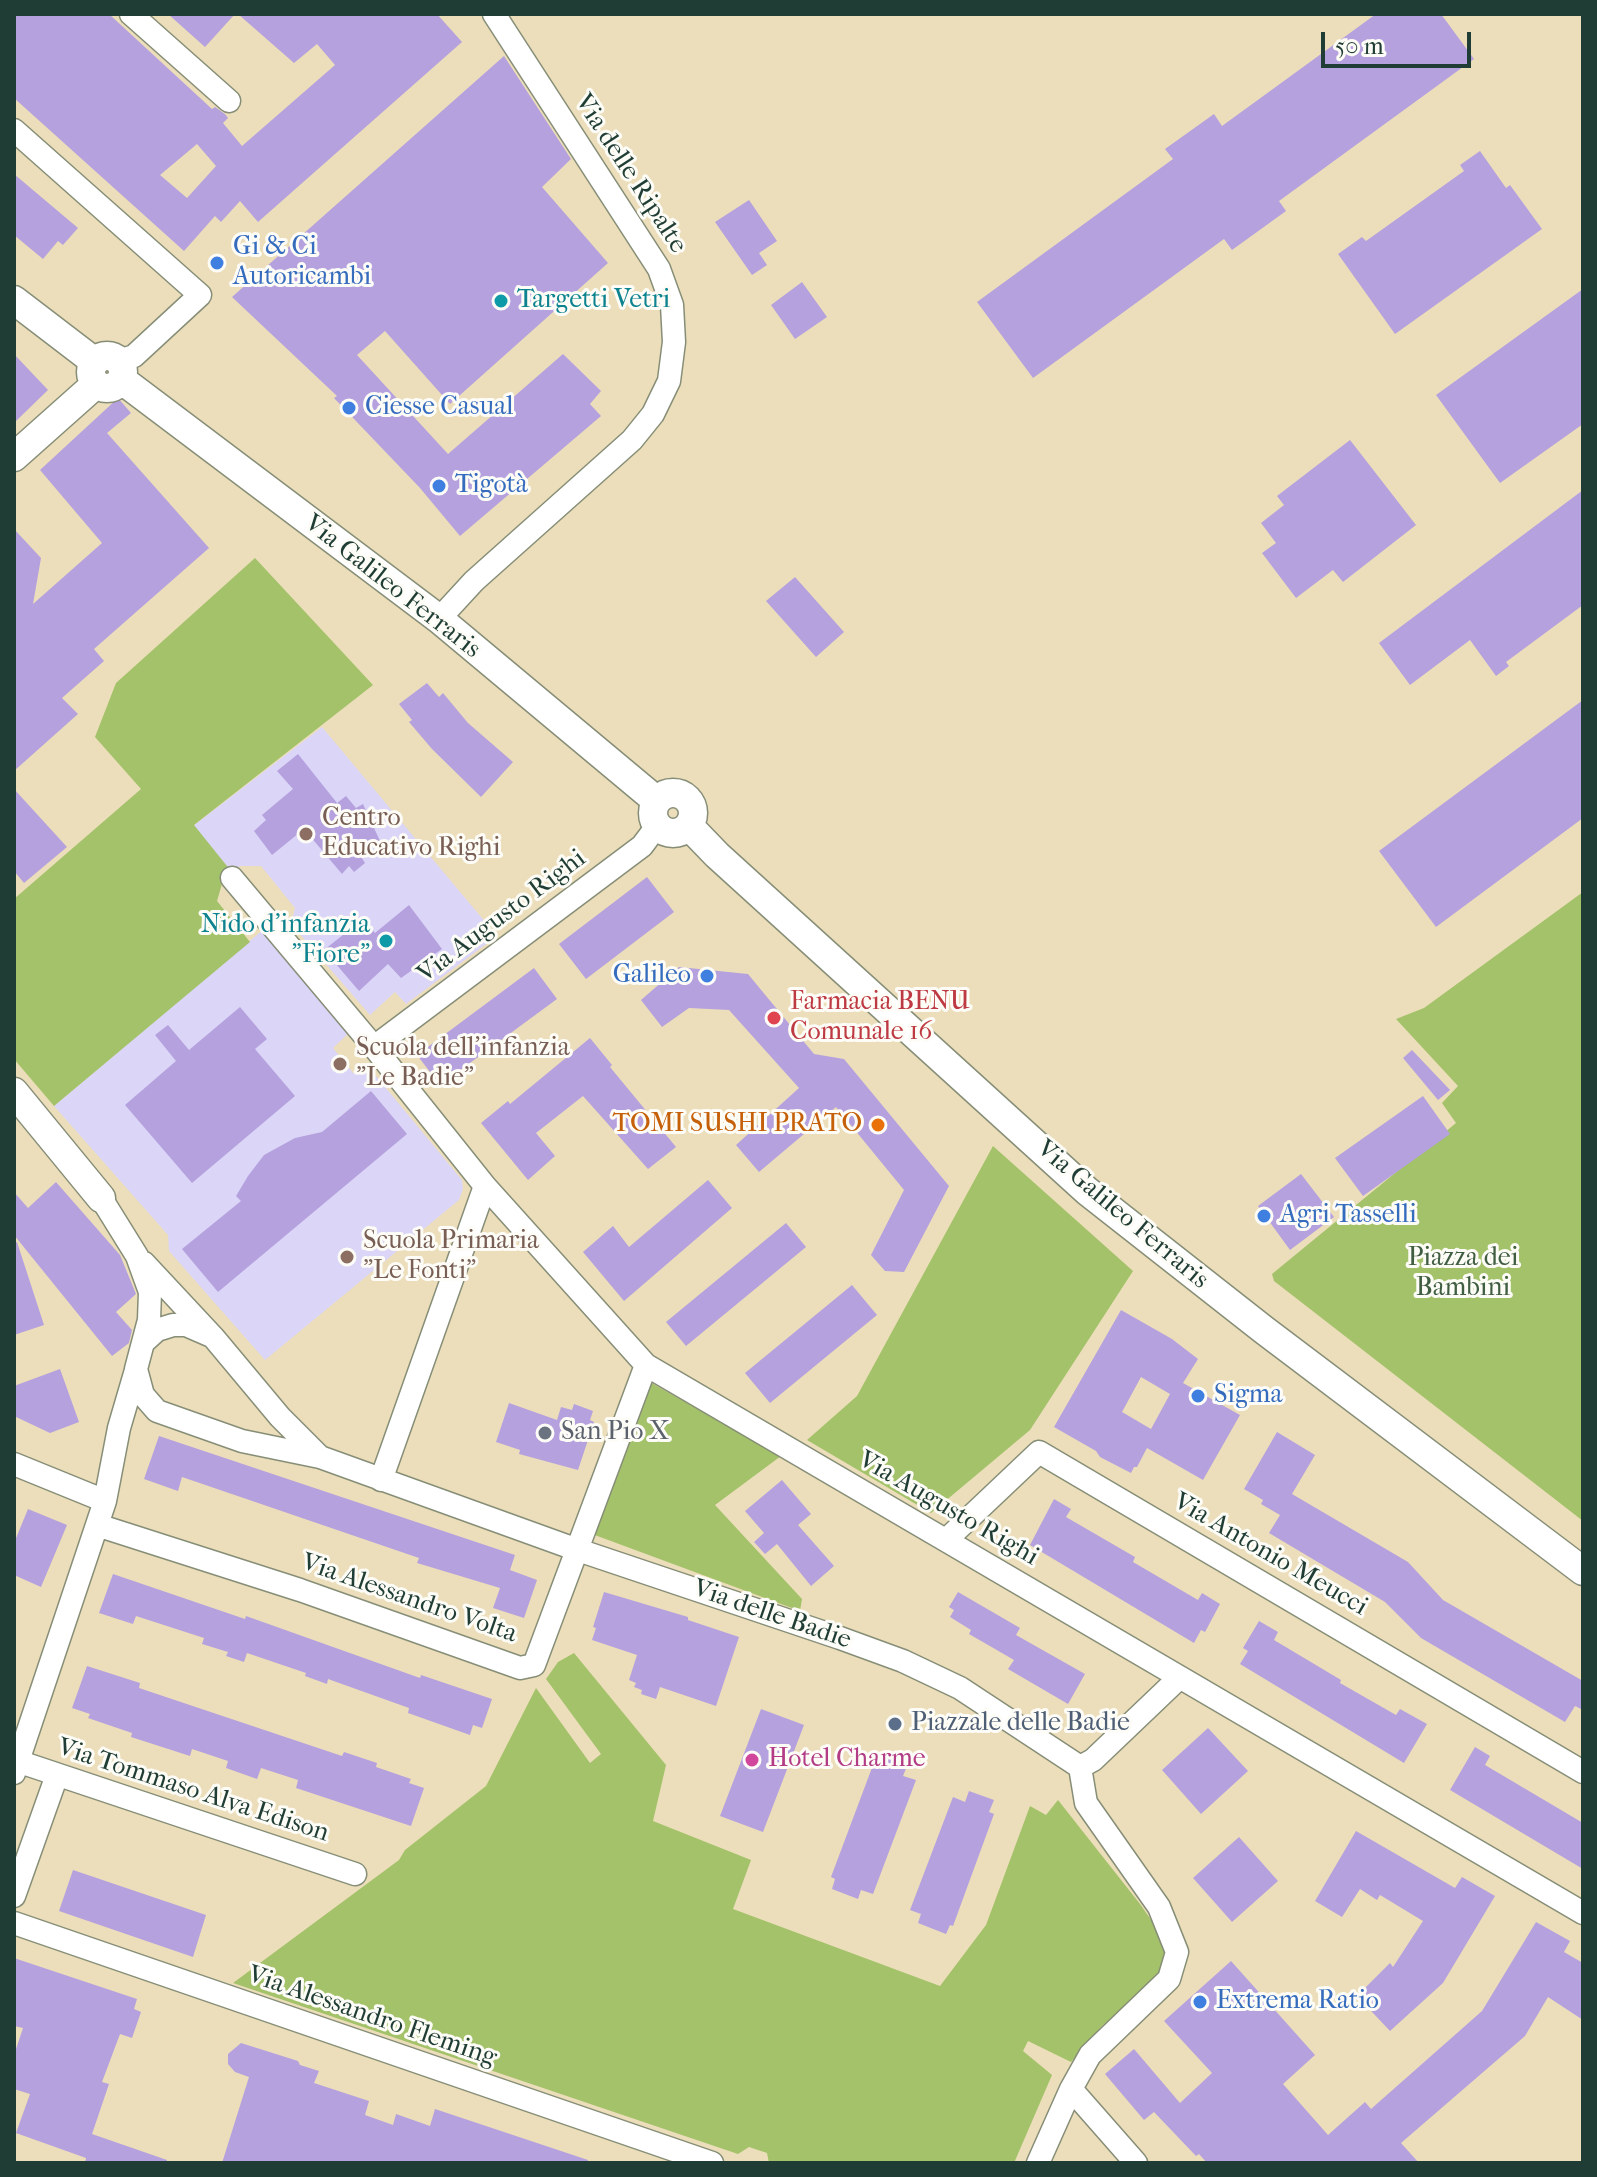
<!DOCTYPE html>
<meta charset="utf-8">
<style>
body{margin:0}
#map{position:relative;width:1597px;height:2177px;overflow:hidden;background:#ecdeba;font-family:"IM FELL French Canon",serif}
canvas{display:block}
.frame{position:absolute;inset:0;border:16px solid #1f3d34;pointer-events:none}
.scale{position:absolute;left:1321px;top:32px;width:150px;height:36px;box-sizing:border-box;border:4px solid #1f3d34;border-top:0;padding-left:10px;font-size:24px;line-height:28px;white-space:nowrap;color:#1f3d34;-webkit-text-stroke:6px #fdfcf7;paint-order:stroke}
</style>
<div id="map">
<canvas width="1597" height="2177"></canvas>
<div class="frame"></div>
<div class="scale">50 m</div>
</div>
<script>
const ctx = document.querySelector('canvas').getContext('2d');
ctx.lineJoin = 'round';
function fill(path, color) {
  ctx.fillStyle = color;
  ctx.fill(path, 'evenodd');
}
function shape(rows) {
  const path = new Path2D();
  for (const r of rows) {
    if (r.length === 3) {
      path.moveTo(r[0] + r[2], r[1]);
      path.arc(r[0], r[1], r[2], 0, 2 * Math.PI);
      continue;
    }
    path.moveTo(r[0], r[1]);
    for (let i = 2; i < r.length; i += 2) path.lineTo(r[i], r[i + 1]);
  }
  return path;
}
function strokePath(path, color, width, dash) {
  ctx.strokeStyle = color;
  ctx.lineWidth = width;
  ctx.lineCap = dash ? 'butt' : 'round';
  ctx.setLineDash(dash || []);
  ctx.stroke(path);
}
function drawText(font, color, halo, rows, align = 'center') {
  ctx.font = font + ' "IM FELL French Canon",serif';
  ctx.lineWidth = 6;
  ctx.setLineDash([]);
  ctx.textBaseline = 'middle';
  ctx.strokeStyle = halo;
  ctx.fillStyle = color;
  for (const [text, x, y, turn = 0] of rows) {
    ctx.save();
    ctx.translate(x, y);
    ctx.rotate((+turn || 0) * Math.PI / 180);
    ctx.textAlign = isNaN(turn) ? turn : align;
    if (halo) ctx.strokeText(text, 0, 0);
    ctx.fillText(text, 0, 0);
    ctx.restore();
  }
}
const built = shape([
 [322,727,497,936,406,1004,395,992,370,1015,291,924,295,908,261,866,240,866,231,871,193,826],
 [264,929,350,1032,333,1048,354,1074,367,1065,462,1180,463,1189,459,1200,265,1360,169,1251,168,1235,54,1106]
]);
const green = shape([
 [255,558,373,685,194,825,231,871,224,877,217,901,250,942,54,1106,14,1059,14,899,141,789,95,737,116,683],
 [1583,892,1583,1521,1274,1281,1272,1274,1456,1123,1442,1103,1458,1086,1396,1019,1424,1008],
 [993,1146,1133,1271,1030,1430,931,1513,807,1440,857,1396],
 [648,1381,781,1456,715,1505,802,1599,800,1611,592,1534],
 [574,1653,666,1765,653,1821,751,1860,733,1909,940,1986,986,1925,1030,1806,1046,1815,1058,1800,1140,1904,1156,1927,1168,1952,1157,1980,1102,2026,1071,2062,1028,2041,1023,2051,1052,2075,1014,2163,769,2163,767,2153,749,2147,738,2154,233,1983,399,1860,405,1850,486,1786,536,1688,590,1763,601,1754,546,1679,558,1662]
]);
const building = shape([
 [14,14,109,14,212,109,215,107,225,114,228,118,223,123,242,146,335,65,317,44,294,63,238,14,437,14,462,42,258,222,240,201,221,222,215,216,184,251,14,98],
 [197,144,216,166,187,198,160,175],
 [168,14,235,14,205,47],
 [1376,14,1441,14,1474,59,1279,201,1286,211,1232,250,1224,239,1033,378,977,302,1173,159,1165,149,1214,114,1222,126],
 [504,56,571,159,542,187,608,263,450,404,385,331,357,355,448,454,563,354,601,391,590,404,601,416,460,536,420,488,334,398,337,396,232,297],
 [1480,151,1506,188,1510,185,1542,229,1395,334,1338,254,1362,237,1366,241,1464,171,1460,165],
 [14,174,78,228,63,245,58,241,43,259,14,235],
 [749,200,777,241,759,253,767,265,752,275,715,222],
 [802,282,827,317,795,339,771,305],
 [1583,289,1583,424,1500,483,1436,395],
 [14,354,48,390,14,423],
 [118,398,131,413,107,433,209,548,94,649,104,661,62,698,78,714,14,771,14,529,41,558,33,604,102,543,40,470],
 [1350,440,1416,525,1343,582,1333,570,1296,598,1262,553,1276,543,1261,523,1284,505,1277,496],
 [1583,490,1583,605,1506,662,1509,666,1496,676,1470,640,1410,685,1379,643],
 [795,577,844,632,816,657,766,601],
 [427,683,439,697,443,693,468,723,513,762,481,797,432,749,409,722,412,720,399,704],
 [1583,700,1583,818,1436,927,1379,851],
 [298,754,337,803,346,796,356,808,363,804,380,841,358,852,365,863,354,872,349,866,342,874,304,829,272,855,254,831,266,820,262,815,293,789,277,771],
 [14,789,67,847,24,883,14,871],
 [647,877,674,912,586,979,559,944],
 [409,905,442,949,401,978,388,964,359,991,324,950,363,919,375,933],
 [679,967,748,974,814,1054,844,1059,949,1186,904,1272,885,1271,871,1255,904,1190,836,1107,759,1172,736,1145,799,1088,729,1010,689,1008,662,1027,641,1000],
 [534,968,557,999,440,1085,417,1055],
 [240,1007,267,1039,255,1049,295,1096,192,1183,125,1105,176,1061,155,1035,168,1025,189,1050],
 [590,1038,612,1065,610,1067,676,1147,648,1169,583,1096,536,1133,555,1156,528,1180,481,1123,508,1101,510,1104],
 [1412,1050,1450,1090,1438,1100,1403,1058],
 [371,1091,407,1134,218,1292,182,1249,241,1201,236,1196,248,1176,264,1155,295,1138,322,1132],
 [1423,1096,1450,1134,1363,1196,1335,1158],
 [1301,1174,1334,1217,1290,1250,1258,1206],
 [708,1180,732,1208,624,1301,583,1252,613,1226,629,1247],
 [56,1182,120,1255,136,1294,116,1312,132,1330,129,1343,112,1356,14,1235,14,1192,28,1208],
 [786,1223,806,1247,686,1346,666,1322],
 [17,1242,44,1325,14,1335,14,1243],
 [852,1285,877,1315,770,1403,745,1373],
 [1121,1310,1172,1339,1198,1359,1183,1383,1240,1415,1203,1480,1147,1448,1137,1467,1134,1467,1131,1473,1100,1457,1096,1451,1054,1427],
 [1141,1377,1170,1394,1151,1429,1122,1412],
 [60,1369,79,1422,50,1433,14,1416,14,1386],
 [509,1403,557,1420,561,1407,572,1410,574,1404,593,1411,590,1420,594,1422,578,1470,519,1454,520,1450,496,1442],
 [1277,1432,1315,1455,1292,1494,1408,1562,1443,1600,1583,1681,1583,1710,1575,1706,1565,1722,1421,1638,1385,1602,1269,1533,1280,1515,1261,1504,1263,1500,1244,1489],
 [159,1436,515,1555,510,1570,537,1580,524,1618,493,1608,500,1588,417,1563,419,1558,182,1477,178,1491,144,1479],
 [782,1480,811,1514,798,1525,834,1566,811,1586,777,1544,765,1554,754,1542,764,1533,745,1511],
 [1054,1499,1071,1509,1066,1517,1135,1557,1133,1562,1198,1600,1202,1593,1220,1604,1205,1632,1201,1630,1194,1643,1030,1545],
 [28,1509,67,1525,41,1587,14,1575,14,1543],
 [113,1574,245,1619,246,1616,420,1678,421,1675,492,1699,482,1728,473,1725,470,1735,408,1713,409,1708,328,1679,327,1684,305,1676,306,1673,247,1653,244,1662,226,1656,228,1652,202,1644,204,1638,136,1616,133,1624,99,1613],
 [604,1592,688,1617,688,1620,739,1637,716,1706,660,1687,656,1699,641,1694,642,1690,634,1687,636,1683,629,1680,637,1655,592,1640,596,1628,593,1627],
 [958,1592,1020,1628,1016,1635,1085,1674,1068,1704,1008,1669,1014,1660,969,1634,971,1630,950,1617,954,1610,949,1607],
 [1259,1621,1278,1632,1274,1640,1341,1680,1340,1683,1396,1715,1400,1709,1427,1724,1404,1763,1240,1664,1248,1651,1243,1648],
 [87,1666,140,1683,139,1688,342,1756,344,1752,377,1763,376,1767,411,1779,409,1783,424,1788,411,1826,296,1788,298,1780,261,1768,257,1779,226,1768,228,1761,192,1749,190,1756,131,1737,132,1733,88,1718,90,1714,72,1708],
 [761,1709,804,1725,763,1832,720,1816],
 [1208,1728,1248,1771,1201,1814,1162,1770],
 [1475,1747,1490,1756,1485,1765,1583,1823,1583,1869,1450,1790],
 [882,1756,907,1766,903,1776,916,1780,873,1894,861,1890,858,1899,832,1889,835,1879,831,1877,873,1765,878,1767],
 [969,1791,994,1800,989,1812,994,1814,953,1926,950,1925,946,1934,918,1923,921,1914,910,1910,953,1797,965,1802],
 [1356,1831,1455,1888,1462,1877,1495,1896,1443,1983,1390,2031,1357,1996,1390,1963,1393,1967,1423,1921,1380,1895,1377,1900,1360,1889,1342,1917,1315,1901],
 [1239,1837,1278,1881,1232,1922,1193,1878],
 [73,1870,206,1915,193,1957,59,1911],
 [1536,1922,1570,1941,1564,1952,1583,1963,1583,2020,1548,1997,1525,2036,1401,2143,1419,2163,1207,2163,1199,2154,1196,2156,1154,2112,1144,2120,1105,2074,1134,2049,1180,2103,1212,2073,1164,2021,1231,1961,1315,2055,1283,2084,1328,2135,1365,2102,1371,2109,1482,2011],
 [14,1958,137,1999,134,2009,141,2012,132,2038,120,2034,102,2082,109,2084,92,2134,167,2160,167,2163,85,2163,86,2158,16,2133,30,2094,14,2089,14,2055,23,2028,14,2026],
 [241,2043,298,2061,300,2065,319,2071,314,2083,369,2101,365,2115,393,2125,396,2114,430,2126,435,2109,588,2160,587,2163,222,2163,249,2077,235,2072,228,2064,228,2054]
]);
const minor = shape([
 [131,14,229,101],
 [14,130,200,295,134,356,119,361],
 [439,619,474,581,632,440,653,414,669,381,674,342,672,305,659,269,494,14],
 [657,826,642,846,374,1047,485,1186,646,1365,1583,1913],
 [232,878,374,1047],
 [101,1198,137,1256,150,1292,149,1320,136,1369,143,1395,157,1411,242,1441,320,1457,575,1549,840,1638,903,1661,960,1688,1080,1767],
 [144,1263,214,1338,280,1417,320,1457],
 [145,1341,157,1330,173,1325,186,1325,209,1335],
 [14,1464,105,1501],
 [381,1480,485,1186],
 [97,1525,300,1590,520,1668,534,1665,646,1365],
 [946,1540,1039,1452,1583,1772],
 [14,1760,355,1874],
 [1080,1767,1086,1803,1159,1907,1177,1952,1169,1979,1090,2055,1071,2089,1136,2163],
 [1080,1767,1093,1760,1179,1678],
 [14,1773,105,1501,119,1428,136,1370],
 [14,1896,57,1775],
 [14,1923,712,2163],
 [1038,2163,1071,2089]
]);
const tertiary = shape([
 [14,300,95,362],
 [107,372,16],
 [122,380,439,619,657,801],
 [14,457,96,384],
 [673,813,20],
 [689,826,717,855,1087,1191,1264,1330,1583,1571],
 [14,1092,101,1198]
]);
const markers = [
 [217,263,8,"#3f7fe0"],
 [501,301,8,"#0f9aa8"],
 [349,408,8,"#3f7fe0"],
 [439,486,8,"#3f7fe0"],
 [306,834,8,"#8d6e63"],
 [386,941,8,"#0f9aa8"],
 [707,976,8,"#3f7fe0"],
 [774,1018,8,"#e0444e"],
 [340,1064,8,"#8d6e63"],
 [878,1125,8,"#e8710a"],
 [1264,1216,8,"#3f7fe0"],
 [347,1257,8,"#8d6e63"],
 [1198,1396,8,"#3f7fe0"],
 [545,1433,8,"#6b7280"],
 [895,1724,8,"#5c6f8a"],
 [752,1760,8,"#d1479c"],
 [1200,2002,8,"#3f7fe0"]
];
const streetNames = [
 ["Via delle Ripalte",630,174,57],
 ["Via Galileo Ferraris",392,587,38],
 ["Via Augusto Righi",502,917,-37],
 ["Via Galileo Ferraris",1122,1215,40],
 ["Via Augusto Righi",948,1509,30],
 ["Via Antonio Meucci",1270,1555,30],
 ["Via Alessandro Volta",409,1599,19],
 ["Via delle Badie",772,1615,19],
 ["Via Tommaso Alva Edison",193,1791,18],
 ["Via Alessandro Fleming",372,2017,19]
];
const shopNames = [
 ["Gi & Ci",233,248],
 ["Autoricambi",233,278],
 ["Ciesse Casual",365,408],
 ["Tigotà",455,486],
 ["Galileo",691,976,"right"],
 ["Agri Tasselli",1280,1216],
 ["Sigma",1214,1396],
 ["Extrema Ratio",1216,2002]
];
const cultureNames = [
 ["Targetti Vetri",517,301],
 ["Nido d'infanzia",370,926,"right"],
 ["\"Fiore\"",370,956,"right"]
];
const educationNames = [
 ["Centro",322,819],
 ["Educativo Righi",322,849],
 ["Scuola dell'infanzia",356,1049],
 ["\"Le Badie\"",356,1079],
 ["Scuola Primaria",363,1242],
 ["\"Le Fonti\"",363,1272]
];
const healthNames = [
 ["Farmacia BENU",790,1003],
 ["Comunale 16",790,1033]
];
const foodNames = [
 ["TOMI SUSHI PRATO",862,1125]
];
const parkNames = [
 ["Piazza dei",1463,1259],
 ["Bambini",1463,1289]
];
const worshipNames = [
 ["San Pio X",561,1433]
];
const serviceNames = [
 ["Piazzale delle Badie",911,1724]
];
const hotelNames = [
 ["Hotel Charme",768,1760]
];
fill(built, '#dbd6f7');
fill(green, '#a3c26a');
fill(building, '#b5a1de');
strokePath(minor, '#868e77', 25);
strokePath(tertiary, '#868e77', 31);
strokePath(minor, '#fff', 22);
strokePath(tertiary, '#fff', 28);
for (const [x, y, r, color] of markers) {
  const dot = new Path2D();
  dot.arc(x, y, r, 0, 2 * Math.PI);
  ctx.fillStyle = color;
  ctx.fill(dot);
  strokePath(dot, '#fdfcf7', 3);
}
drawText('26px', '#1f3d34', '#fdfcf7', streetNames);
drawText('26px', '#366cbe', '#fdfcf7', shopNames, 'left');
drawText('26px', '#0d838f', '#fdfcf7', cultureNames, 'left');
drawText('26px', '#785e54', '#fdfcf7', educationNames, 'left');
drawText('26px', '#be3a42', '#fdfcf7', healthNames, 'left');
drawText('26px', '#c56008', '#fdfcf7', foodNames, 'right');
drawText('26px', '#405e42', '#fdfcf7', parkNames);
drawText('26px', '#5b616d', '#fdfcf7', worshipNames, 'left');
drawText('26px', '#4e5e75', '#fdfcf7', serviceNames, 'left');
drawText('26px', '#b23c85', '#fdfcf7', hotelNames, 'left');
</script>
